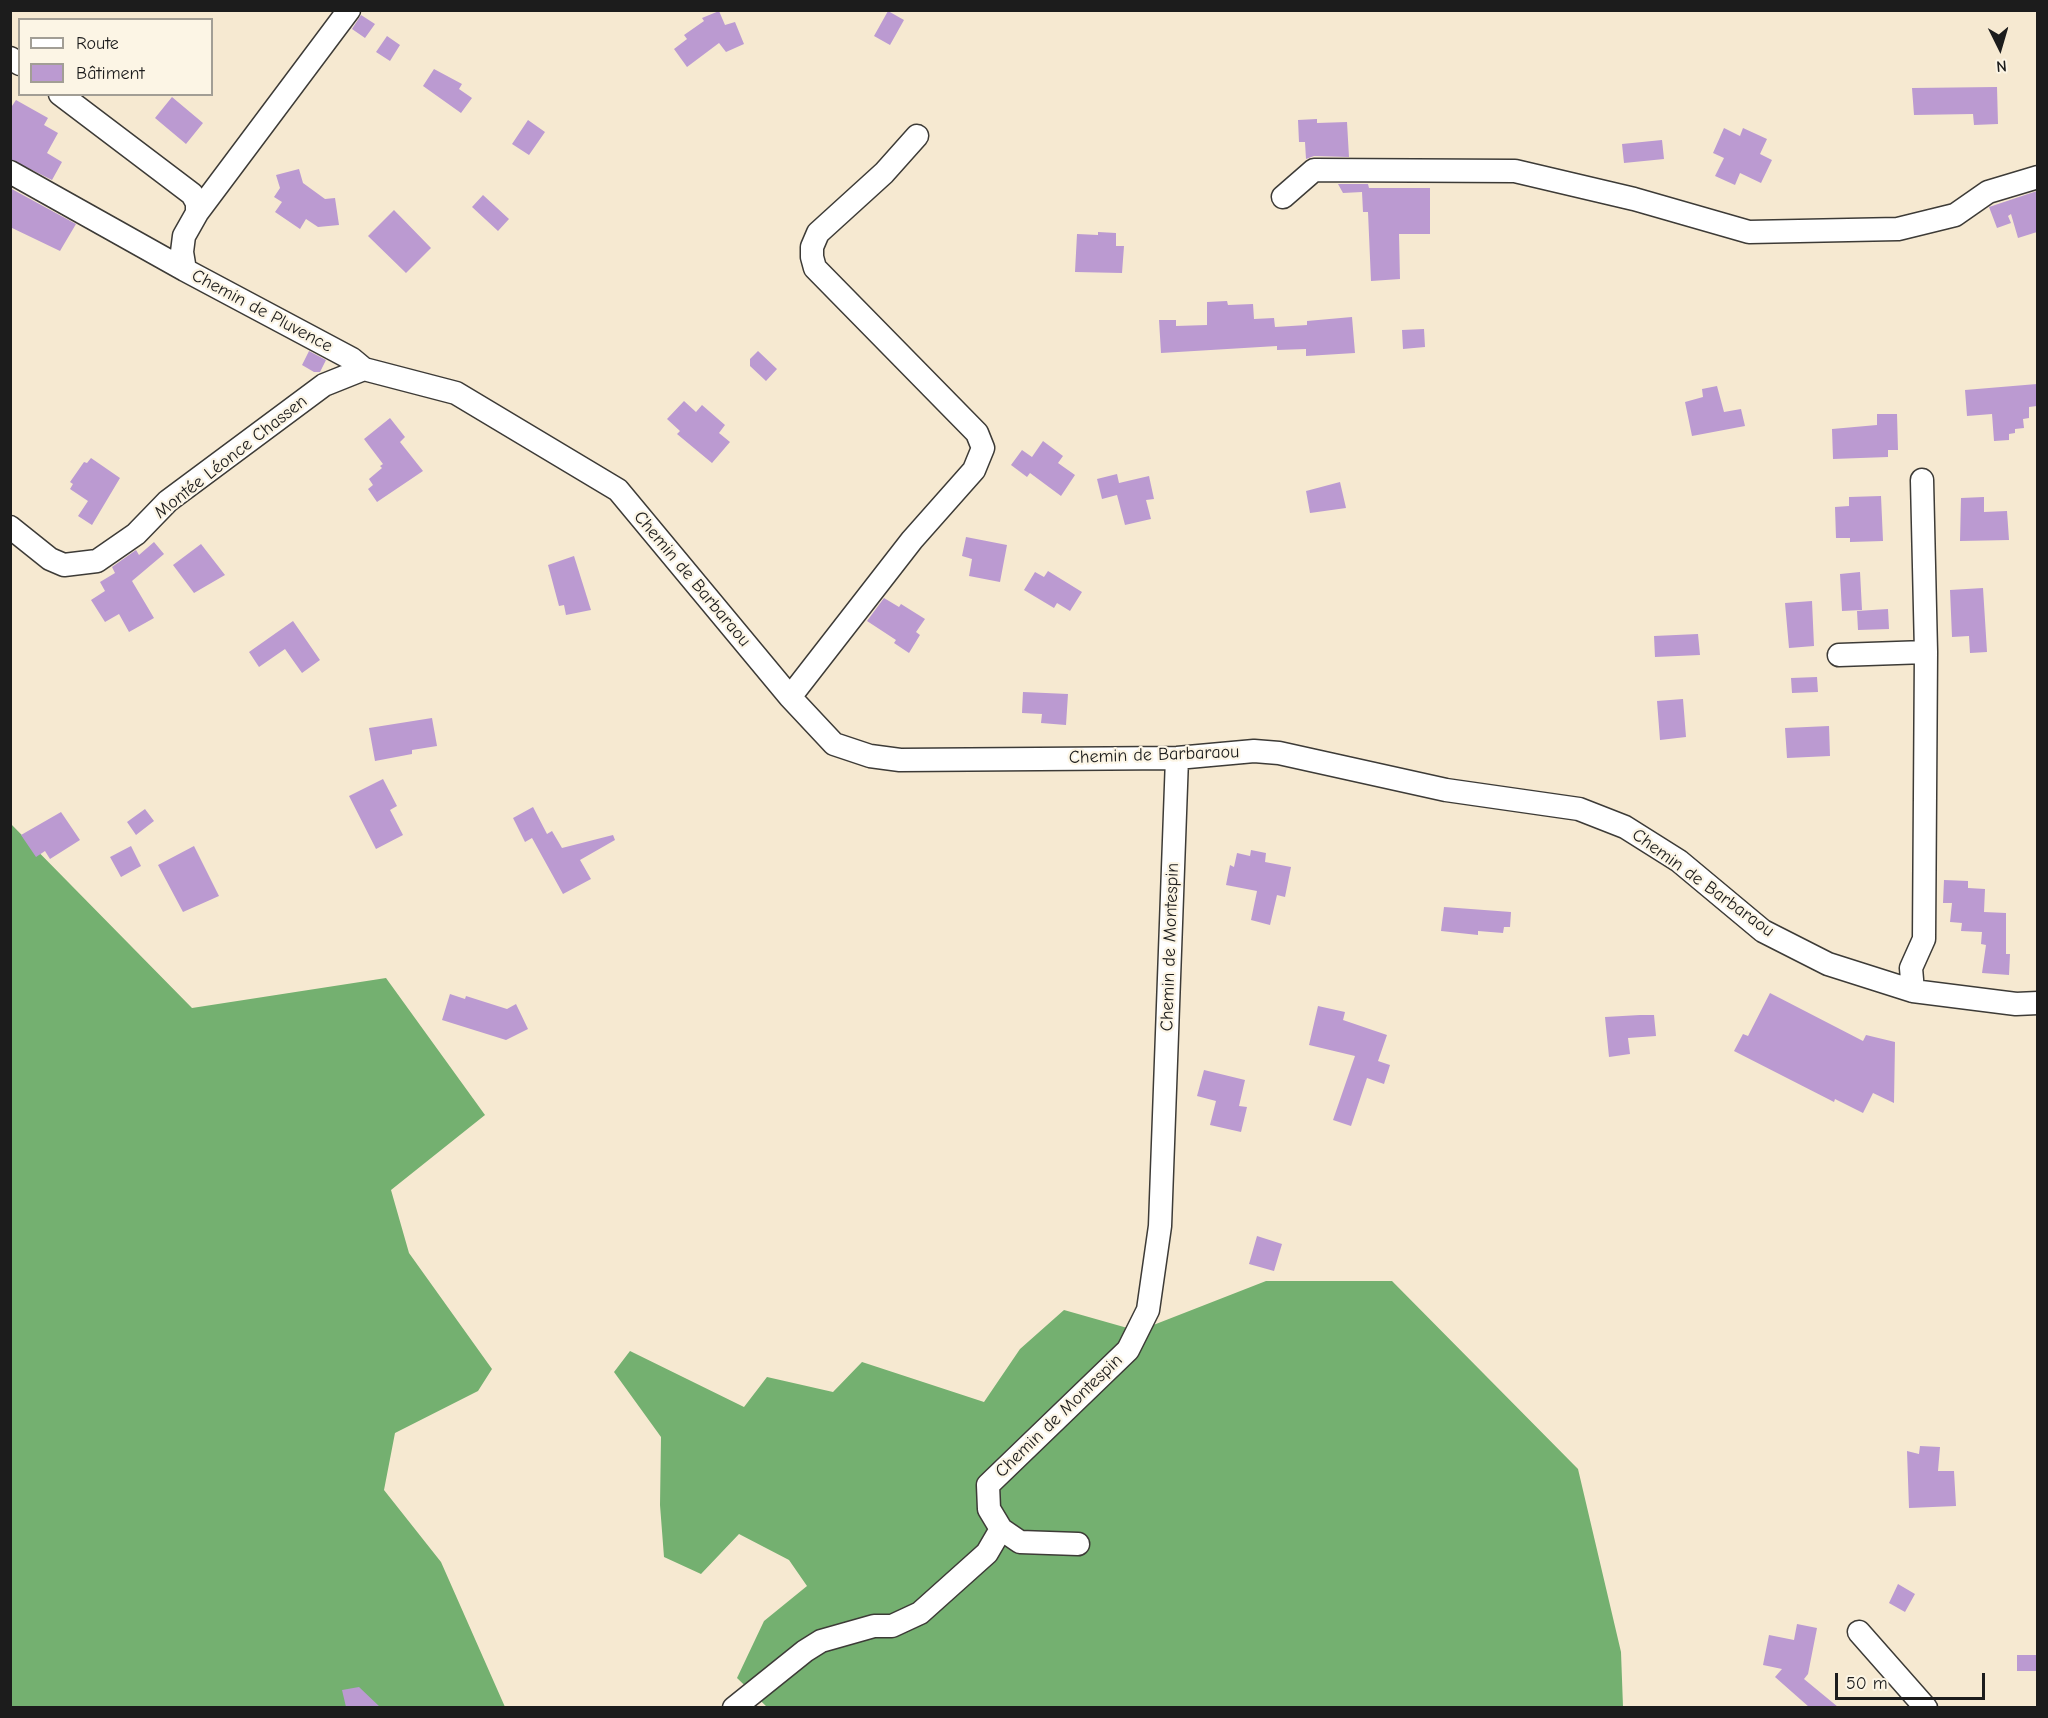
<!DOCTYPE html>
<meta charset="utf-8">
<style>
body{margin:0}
#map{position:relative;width:2048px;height:1718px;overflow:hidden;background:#f6e9d1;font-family:"Comic Neue",sans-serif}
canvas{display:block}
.frame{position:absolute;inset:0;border:12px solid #1c1c1c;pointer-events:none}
.legend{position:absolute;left:18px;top:18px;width:195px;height:78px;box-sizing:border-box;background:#fcf5e5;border:2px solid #a29e95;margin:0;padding:8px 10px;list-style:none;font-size:18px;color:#1c1c1c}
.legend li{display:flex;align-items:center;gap:12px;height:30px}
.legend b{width:30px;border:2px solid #a29e95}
.north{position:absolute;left:1970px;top:18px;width:60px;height:60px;-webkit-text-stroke:4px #fcf5e5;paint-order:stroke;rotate:175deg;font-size:16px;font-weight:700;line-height:24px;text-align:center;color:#1c1c1c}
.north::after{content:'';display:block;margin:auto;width:21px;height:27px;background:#1c1c1c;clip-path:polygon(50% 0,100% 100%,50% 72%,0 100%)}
.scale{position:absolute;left:1835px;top:1673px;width:150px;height:27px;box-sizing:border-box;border:3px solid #1c1c1c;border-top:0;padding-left:8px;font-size:18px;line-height:21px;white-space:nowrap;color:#1c1c1c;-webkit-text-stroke:4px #fcf5e5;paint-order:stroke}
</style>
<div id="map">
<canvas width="2048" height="1718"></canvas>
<div class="frame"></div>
<ul class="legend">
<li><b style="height:8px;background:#fff"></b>Route</li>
<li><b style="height:16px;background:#bb9ad1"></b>Bâtiment</li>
</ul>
<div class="north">N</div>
<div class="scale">50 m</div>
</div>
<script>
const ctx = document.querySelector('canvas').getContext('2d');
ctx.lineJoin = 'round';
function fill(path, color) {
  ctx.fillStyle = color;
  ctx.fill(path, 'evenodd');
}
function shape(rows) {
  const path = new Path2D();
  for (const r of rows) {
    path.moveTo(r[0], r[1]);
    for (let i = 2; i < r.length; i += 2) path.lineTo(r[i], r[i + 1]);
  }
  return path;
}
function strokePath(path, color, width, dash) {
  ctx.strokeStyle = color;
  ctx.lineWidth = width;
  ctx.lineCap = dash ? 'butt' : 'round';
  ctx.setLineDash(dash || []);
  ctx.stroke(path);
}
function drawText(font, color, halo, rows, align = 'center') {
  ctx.font = font + ' "Comic Neue",sans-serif';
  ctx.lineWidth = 4.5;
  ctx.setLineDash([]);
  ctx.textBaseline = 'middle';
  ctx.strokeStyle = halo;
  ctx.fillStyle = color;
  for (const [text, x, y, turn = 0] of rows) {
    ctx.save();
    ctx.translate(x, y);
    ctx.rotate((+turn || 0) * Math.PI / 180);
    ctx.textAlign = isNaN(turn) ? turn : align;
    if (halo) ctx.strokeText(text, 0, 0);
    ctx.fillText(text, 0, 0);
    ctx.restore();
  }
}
const forest = shape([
 [10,823,192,1008,386,978,485,1115,391,1190,409,1253,492,1369,478,1391,395,1433,384,1490,441,1562,505,1707,11,1707],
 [1266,1281,1392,1281,1578,1469,1621,1652,1623,1707,767,1707,737,1678,764,1621,807,1586,789,1560,739,1534,701,1574,664,1557,660,1505,661,1437,614,1372,630,1351,744,1407,767,1377,833,1392,862,1362,984,1402,1020,1349,1064,1310,1138,1331]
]);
const building = shape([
 [719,11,725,25,735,22,744,44,726,52,719,43,687,67,674,49,687,39,684,35,704,21,702,18],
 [888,11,904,20,890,45,874,36],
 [361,15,375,24,365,38,352,29],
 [387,36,400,45,390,61,376,52],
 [434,69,462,84,459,89,472,98,461,113,423,86],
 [1997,87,1998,124,1974,125,1973,114,1914,115,1912,88],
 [172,97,203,123,186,144,155,118],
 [16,100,48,118,44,125,58,133,47,153,62,162,52,180,10,159,10,109],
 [1317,119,1317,123,1347,122,1349,157,1314,156,1306,159,1305,142,1299,142,1298,120],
 [528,120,545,132,529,155,512,144],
 [1724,128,1740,136,1743,128,1767,139,1760,154,1772,160,1761,183,1740,173,1735,185,1715,176,1724,158,1713,153],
 [1662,140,1664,159,1624,163,1622,144],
 [299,169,303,183,325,199,335,198,339,225,318,227,306,219,300,229,275,212,282,202,274,197,280,188,276,175],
 [1338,184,1368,184,1369,188,1430,188,1430,234,1399,234,1400,279,1371,281,1368,212,1363,212,1362,192,1343,193],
 [10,188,76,224,60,251,10,227],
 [2037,191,2037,232,2018,238,2011,214,2008,216,2011,223,1997,228,1989,207],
 [483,195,509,219,498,231,472,207],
 [394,210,431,248,406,273,368,236],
 [1098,232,1116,233,1116,246,1124,246,1122,273,1075,272,1077,234,1098,235],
 [1227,301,1228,305,1253,304,1254,319,1274,318,1275,327,1307,325,1307,321,1352,317,1355,353,1306,356,1306,349,1277,350,1277,346,1161,353,1159,320,1176,320,1176,326,1207,325,1207,302],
 [1424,329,1425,347,1403,349,1402,330],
 [309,351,326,360,320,372,314,372,302,365],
 [758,351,777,369,766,381,750,366,750,359],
 [2037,384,2037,406,2029,407,2029,418,2023,419,2024,428,2015,429,2015,433,2009,434,2009,440,1994,441,1992,414,1967,416,1965,390],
 [1717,386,1724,412,1741,409,1745,426,1692,436,1685,402,1703,397,1702,389],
 [684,401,696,412,702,405,725,425,719,433,730,442,712,463,677,434,680,431,667,419],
 [1877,414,1897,414,1898,450,1888,450,1888,457,1833,459,1832,429,1877,425],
 [390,418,405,437,400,442,423,471,377,502,368,489,373,485,369,479,382,468,380,466,383,464,364,439],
 [1043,441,1063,456,1058,463,1075,475,1061,496,1030,473,1027,477,1011,465,1022,450,1032,457],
 [91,458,120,478,92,525,78,516,88,501,70,489,73,484,70,482,84,462,87,463],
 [1117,474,1119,483,1149,476,1154,499,1146,500,1151,519,1125,525,1117,495,1102,499,1097,479],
 [1340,482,1346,508,1310,513,1306,491],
 [1881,496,1883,541,1850,542,1850,538,1836,538,1835,507,1849,506,1849,497],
 [1984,497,1984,512,2007,511,2009,540,1960,541,1961,498],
 [966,537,1007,545,1000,582,969,576,972,559,962,556],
 [154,542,164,554,132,581,154,618,129,632,119,614,105,622,91,600,105,591,100,582,115,573,112,567,136,550,139,555],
 [201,544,225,575,194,593,173,565],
 [574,556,591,610,566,615,564,605,559,606,548,565],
 [1048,571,1082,592,1070,611,1057,603,1054,608,1024,590,1035,572,1044,577],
 [1860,572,1862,610,1842,611,1840,574],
 [1983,588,1987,652,1970,653,1969,636,1952,637,1950,590],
 [884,598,899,607,901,604,925,619,916,632,920,635,909,653,894,643,896,640,867,621],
 [1812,601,1814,646,1789,648,1785,603],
 [1888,609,1889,629,1858,630,1857,611],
 [293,621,320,660,302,673,285,649,259,667,249,652],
 [1698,634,1700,655,1655,657,1654,636],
 [1817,677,1818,692,1792,693,1791,678],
 [1023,692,1068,694,1066,725,1041,723,1042,714,1022,713],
 [1683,699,1686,737,1660,740,1657,701],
 [432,718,437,746,412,750,412,754,375,761,369,728],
 [1829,726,1830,756,1787,758,1785,728],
 [383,779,397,806,390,810,403,835,376,849,349,796],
 [533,807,547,834,552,831,562,848,613,835,615,840,580,860,591,879,563,894,532,838,525,842,513,818],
 [145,809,154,821,136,835,127,822],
 [61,812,80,840,50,859,45,851,36,857,21,835],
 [131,846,141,866,121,877,110,857],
 [194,846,219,896,183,912,158,865],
 [1251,850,1266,853,1265,862,1291,867,1285,897,1277,895,1270,925,1251,920,1257,891,1226,885,1230,865,1234,867,1237,853,1250,856],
 [1944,880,1968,881,1968,888,1985,889,1984,912,2006,913,2006,954,2010,954,2009,975,1982,973,1986,945,1981,944,1982,932,1961,931,1962,923,1950,922,1952,903,1943,903],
 [1444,907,1511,912,1510,927,1504,927,1503,933,1478,931,1478,935,1441,931],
 [1770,993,1863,1041,1866,1035,1895,1042,1894,1103,1873,1093,1863,1113,1835,1099,1834,1102,1734,1051,1743,1034,1748,1036],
 [450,994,465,999,466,996,507,1009,516,1004,528,1029,506,1040,442,1020],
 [1318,1006,1345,1012,1343,1020,1387,1035,1378,1061,1390,1065,1384,1084,1367,1078,1351,1126,1333,1120,1355,1056,1309,1045],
 [1640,1015,1654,1015,1656,1036,1628,1038,1630,1054,1609,1057,1605,1017],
 [1204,1070,1245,1080,1239,1106,1247,1107,1241,1132,1210,1125,1216,1101,1197,1096],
 [1257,1236,1282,1244,1274,1271,1249,1264],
 [1920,1446,1940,1447,1938,1471,1954,1471,1956,1506,1909,1508,1907,1451,1919,1454],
 [1898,1584,1915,1594,1905,1612,1889,1603],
 [1797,1624,1817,1628,1808,1674,1804,1679,1838,1707,1809,1707,1775,1677,1782,1669,1763,1665,1769,1635,1794,1640],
 [2017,1655,2037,1655,2037,1671,2017,1671],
 [359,1687,380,1707,346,1707,342,1690]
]);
const street = shape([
 [10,58,20,64],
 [60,94,192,194,197,203,197,213,184,236,182,252,185,270,352,359,364,369,456,393,618,490,790,697,834,744,870,756,900,760,1177,758,1254,751,1279,753,1446,790,1579,809,1625,827,1679,861,1763,931,1828,964,1913,991,2016,1004,2038,1003],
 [10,172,185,270],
 [1283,197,1314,170,1515,171,1634,199,1749,232,1898,229,1955,215,1988,192,2038,177],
 [197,213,349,10],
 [10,527,50,559,64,565,97,561,136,534,168,501,324,385,364,369],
 [1839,655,1926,652],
 [790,697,912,540,974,470,983,448,977,433,815,268,812,257,812,247,818,233,884,173,917,136],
 [1913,991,1911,968,1924,939,1926,652,1922,480],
 [1078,1544,1020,1542,1001,1529,989,1509,988,1485,1128,1350,1148,1310,1160,1226,1177,758],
 [1859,1632,1926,1708],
 [734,1708,805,1651,821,1641,874,1626,892,1626,920,1613,987,1553,1001,1529]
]);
const streetNames = [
 ["Chemin de Pluvence",262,311,28],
 ["Montée Léonce Chassen",231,457,-38],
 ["Chemin de Barbaraou",692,579,50],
 ["Chemin de Barbaraou",1154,755,-2],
 ["Chemin de Barbaraou",1703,883,36],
 ["Chemin de Montespin",1170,947,-88],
 ["Chemin de Montespin",1059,1416,-44]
];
fill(forest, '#74b070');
fill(building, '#bb9ad1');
strokePath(street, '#3d3b37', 25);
strokePath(street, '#fff', 22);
drawText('18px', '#1c1c1c', '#fcf5e5', streetNames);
</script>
